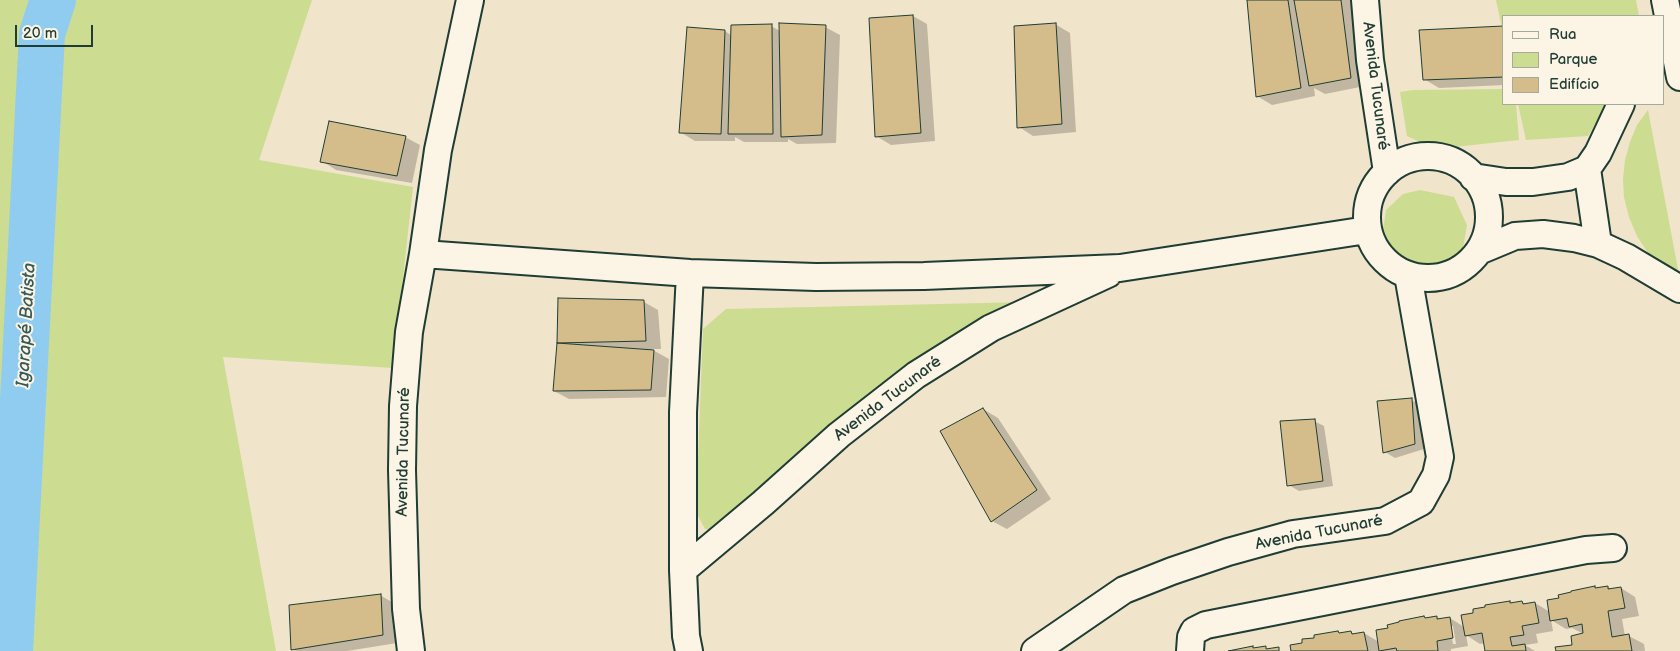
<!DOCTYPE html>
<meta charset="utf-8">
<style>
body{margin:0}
#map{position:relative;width:1680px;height:651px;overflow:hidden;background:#f0e4ca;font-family:"Balsamiq Sans",sans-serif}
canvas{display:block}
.legend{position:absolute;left:1502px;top:15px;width:162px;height:90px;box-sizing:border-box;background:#fcf5e5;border:1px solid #a4ab9e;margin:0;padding:6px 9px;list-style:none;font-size:15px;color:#1f3d34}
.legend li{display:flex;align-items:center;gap:10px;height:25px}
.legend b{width:25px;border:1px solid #a4ab9e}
.scale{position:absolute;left:15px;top:25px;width:78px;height:22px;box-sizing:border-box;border:2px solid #1f3d34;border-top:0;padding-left:6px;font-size:15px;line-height:18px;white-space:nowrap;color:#1f3d34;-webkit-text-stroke:4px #fcf5e5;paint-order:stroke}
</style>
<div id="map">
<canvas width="1680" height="651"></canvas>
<ul class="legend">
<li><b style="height:6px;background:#fcf5e5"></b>Rua</li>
<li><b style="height:14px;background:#ccdc90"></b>Parque</li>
<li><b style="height:14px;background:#d5bc8b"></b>Edifício</li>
</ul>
<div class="scale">20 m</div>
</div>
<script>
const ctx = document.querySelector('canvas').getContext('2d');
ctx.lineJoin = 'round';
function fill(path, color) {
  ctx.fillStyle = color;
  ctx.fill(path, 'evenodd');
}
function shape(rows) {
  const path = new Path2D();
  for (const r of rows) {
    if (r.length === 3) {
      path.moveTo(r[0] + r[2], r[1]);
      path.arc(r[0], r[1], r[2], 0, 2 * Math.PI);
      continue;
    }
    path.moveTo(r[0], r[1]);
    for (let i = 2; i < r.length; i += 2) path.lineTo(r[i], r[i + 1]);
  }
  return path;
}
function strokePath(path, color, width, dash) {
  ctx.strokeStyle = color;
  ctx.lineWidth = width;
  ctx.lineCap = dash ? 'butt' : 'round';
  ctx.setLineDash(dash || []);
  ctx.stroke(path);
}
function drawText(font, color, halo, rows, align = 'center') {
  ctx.font = font + ' "Balsamiq Sans",sans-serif';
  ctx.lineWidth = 4;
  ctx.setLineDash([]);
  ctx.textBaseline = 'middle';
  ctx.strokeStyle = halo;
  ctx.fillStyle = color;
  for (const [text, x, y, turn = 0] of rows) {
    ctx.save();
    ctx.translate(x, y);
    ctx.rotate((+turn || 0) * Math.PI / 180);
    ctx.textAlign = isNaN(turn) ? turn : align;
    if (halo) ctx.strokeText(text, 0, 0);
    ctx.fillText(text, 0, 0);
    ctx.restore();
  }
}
const green = shape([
 [0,0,312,0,259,160,413,187,393,368,223,357,276,651,0,651],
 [1496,0,1636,0,1639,16,1504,16,1504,37],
 [1504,89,1504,104,1516,104,1519,140,1435,149,1407,136,1400,92,1413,90],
 [1518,104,1607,104,1588,136,1526,140],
 [1648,110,1680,280,1663,268,1648,253,1637,236,1629,217,1624,197,1623,179,1625,160,1630,142,1637,125],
 [1420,190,1454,197,1467,225,1463,248,1450,267,1427,273,1394,268,1382,237,1386,210,1403,194],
 [1027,302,722,532,705,529,696,512,703,329,726,309]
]);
const shadow = shape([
 [1248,0,1354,0,1365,86,1325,94,1314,88,1315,96,1272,105,1257,96],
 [913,16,927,24,935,141,891,145,876,136],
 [1055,24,1070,33,1076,132,1033,136,1019,127],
 [771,26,780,31,825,27,840,35,836,143,797,144,788,139,788,142,744,142,735,137,735,141,695,141,680,132,725,31,732,36],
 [1504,27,1504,85,1439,88,1424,79],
 [405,137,420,145,412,183,336,170,322,161],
 [644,302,658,310,661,349,651,349,669,359,666,397,569,399,554,391,558,343],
 [1411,400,1421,405,1424,449,1395,458,1385,452],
 [983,409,998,418,1051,499,1007,529,992,521],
 [1314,421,1324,426,1333,486,1299,491,1289,485],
 [1608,587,1612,590,1621,588,1635,597,1639,616,1622,619,1625,636,1629,636,1644,644,1645,651,1557,651,1574,646,1584,634,1572,628,1566,629,1551,620,1553,631,1536,634,1538,643,1525,645,1535,651,1486,651,1485,643,1480,644,1466,635,1468,646,1451,649,1451,651,1292,651,1304,644,1338,632,1341,634,1351,632,1355,635,1364,633,1379,642,1426,619,1436,617,1441,620,1450,618,1464,627,1475,614,1509,602,1512,604,1522,602,1527,605,1535,603,1550,612,1561,599,1595,588,1597,589],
 [1450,626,1453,626,1456,644,1453,644],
 [380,595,395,604,397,643,347,651,296,651,293,649]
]);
const river = shape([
 [10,651,42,34,53,0]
]);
const building = shape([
 [1247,0,1288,0,1301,88,1256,97,1247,0],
 [1294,0,1341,0,1351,78,1309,86,1294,0],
 [913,15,921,133,875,137,869,18,913,15],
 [779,23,826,25,822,135,781,137,779,23],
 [1056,23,1062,124,1017,128,1014,26,1056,23],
 [772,24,773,134,728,134,731,25,772,24],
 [1504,26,1504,77,1423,80,1419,30,1504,26],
 [687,27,725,30,721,134,679,133,687,27],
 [329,121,406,136,397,176,320,162,329,121],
 [558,298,644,300,646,341,557,343,558,298],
 [557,343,654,350,651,390,553,391,557,343],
 [1412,398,1415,444,1383,453,1377,401,1412,398],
 [983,408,1037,490,991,522,940,431,983,408],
 [1315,419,1323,481,1287,486,1280,421,1315,419],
 [1595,586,1595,588,1608,586,1608,589,1621,587,1625,608,1608,611,1612,637,1629,634,1632,651,1556,651,1555,647,1572,645,1571,636,1583,633,1582,624,1569,627,1567,618,1550,621,1547,600,1559,598,1558,595,1571,592,1571,591,1595,586],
 [381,594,383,635,291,650,289,605,381,594],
 [1510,601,1510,603,1522,601,1523,604,1535,602,1539,623,1522,626,1524,635,1510,637,1512,646,1525,644,1526,651,1485,651,1482,633,1465,636,1461,615,1473,613,1473,609,1485,607,1485,605,1510,601],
 [1424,616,1425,618,1437,616,1437,619,1450,617,1453,638,1437,641,1438,651,1397,651,1396,648,1379,651,1376,630,1388,628,1387,625,1399,622,1399,621,1424,616],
 [1338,631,1339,633,1351,631,1352,634,1364,632,1368,651,1291,651,1290,645,1302,643,1302,639,1314,638,1314,635,1338,631],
 [1253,646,1253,648,1266,646,1266,649,1279,647,1279,651,1228,651,1253,646]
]);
const minor = shape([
 [1365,0,1370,60,1387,172],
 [1665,0,1680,77],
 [1428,217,61],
 [1587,169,1598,244],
 [1473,177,1506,182,1533,182,1568,177,1587,169,1598,153,1621,104],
 [1479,251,1515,236,1543,234,1574,238,1598,244,1626,257,1680,289],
 [423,254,690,273,816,277,924,276,1120,268,1367,230],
 [683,570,763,503,839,435,916,375,991,328,1108,274],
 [411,651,406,609,402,470,403,406,409,332,423,254,438,150,470,0],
 [689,651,686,636,683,570,683,412,690,273],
 [1035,651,1124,590,1172,571,1228,552,1293,534,1385,521,1421,502,1436,475,1440,457,1408,275],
 [1190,651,1191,637,1194,631,1206,625,1586,550,1613,548]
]);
const streetNames = [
 ["Avenida Tucunaré",1375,86,83],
 ["Avenida Tucunaré",888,399,-37],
 ["Avenida Tucunaré",404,452,-89],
 ["Avenida Tucunaré",1319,533,-11]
];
const waterNames = [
 ["Igarapé Batista",27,325,-87]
];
fill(green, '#ccdc90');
fill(shadow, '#0003');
strokePath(river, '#90ccf0', 46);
fill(building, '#d5bc8b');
strokePath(building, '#1f3d34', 1);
strokePath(minor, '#1f3d34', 30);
strokePath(minor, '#fcf5e5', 26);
drawText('16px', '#1f3d34', '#fcf5e5', streetNames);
drawText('italic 18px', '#365a5a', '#fcf5e5', waterNames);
</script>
